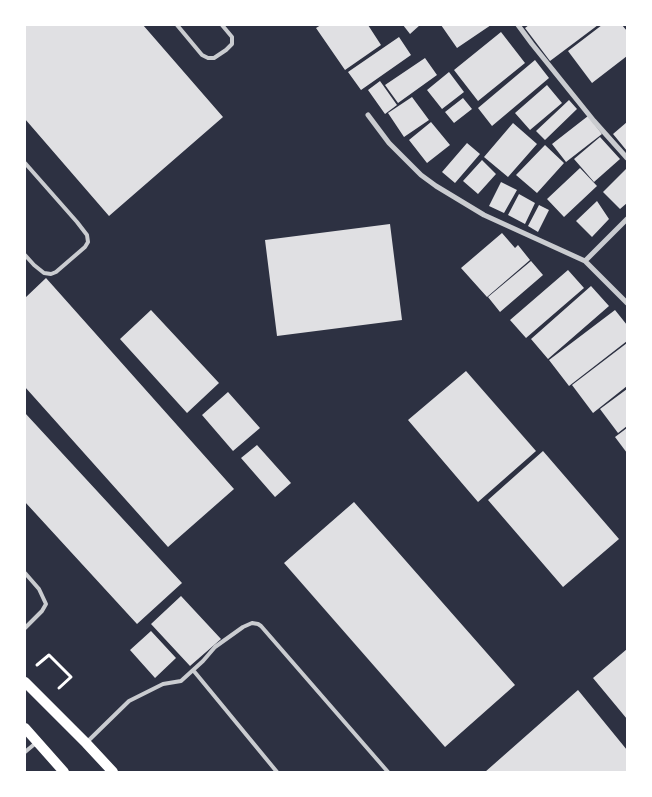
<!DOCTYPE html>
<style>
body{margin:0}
#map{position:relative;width:652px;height:797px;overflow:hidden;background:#2d3142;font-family:Inter,sans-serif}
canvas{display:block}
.frame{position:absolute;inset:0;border:26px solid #fff;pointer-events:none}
</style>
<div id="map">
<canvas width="652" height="797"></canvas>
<div class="frame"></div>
</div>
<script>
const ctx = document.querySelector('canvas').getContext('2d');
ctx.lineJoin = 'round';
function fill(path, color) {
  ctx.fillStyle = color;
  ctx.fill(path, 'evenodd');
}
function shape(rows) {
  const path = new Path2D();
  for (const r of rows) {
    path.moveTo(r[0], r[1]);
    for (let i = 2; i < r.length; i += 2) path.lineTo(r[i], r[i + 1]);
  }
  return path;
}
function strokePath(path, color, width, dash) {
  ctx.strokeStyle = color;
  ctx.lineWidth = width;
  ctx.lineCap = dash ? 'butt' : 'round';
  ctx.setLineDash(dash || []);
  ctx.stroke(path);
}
const building = shape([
 [25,25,143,25,223,117,109,216,25,119],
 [321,25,368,25,381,45,345,70,316,28],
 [403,25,420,25,410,34],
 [441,25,491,25,457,48],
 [529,25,598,25,550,61,525,28],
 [602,25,622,25,627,31,627,56,592,83,568,51],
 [501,32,525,63,478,101,454,70],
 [399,37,411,55,361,90,348,72],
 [425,58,437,75,398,103,385,85],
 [535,60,549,78,492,126,478,108],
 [449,72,464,92,442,109,427,90],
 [380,81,397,105,385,114,368,90],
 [547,85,562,103,530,130,515,113],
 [412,97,429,120,404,137,388,113],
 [463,98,472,109,454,123,445,112],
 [569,100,577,109,545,140,536,131],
 [588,116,602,134,566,162,552,144],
 [431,122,450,145,427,163,409,140],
 [627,122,627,151,613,134],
 [513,123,537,144,508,177,484,157],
 [600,137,620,159,594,182,574,159],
 [467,143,480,154,455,183,442,172],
 [545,145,564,163,537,193,516,175],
 [482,160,496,174,478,194,463,181],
 [580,168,597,186,564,217,547,199],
 [627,168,627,203,620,209,603,192],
 [501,182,517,190,504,213,489,206],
 [519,194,535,203,525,224,508,215],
 [597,201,609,219,592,237,576,221],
 [539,205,549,210,538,232,528,226],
 [390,224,402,320,277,336,265,240],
 [502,233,515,248,518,245,530,260,487,297,461,268],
 [531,261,543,275,500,312,488,297],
 [568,270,584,288,526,338,510,320],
 [46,278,234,489,168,547,25,387,25,298],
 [591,286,609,306,548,359,531,339],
 [151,310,219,383,187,413,120,339],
 [615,310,627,325,627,341,569,386,549,360],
 [627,343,627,386,593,413,572,385],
 [466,371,536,451,478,502,408,420],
 [627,389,627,426,618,433,600,409],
 [228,392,260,428,233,451,202,415],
 [25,413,182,583,137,624,25,502],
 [627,428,627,453,615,437],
 [257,445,291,483,275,497,241,458],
 [543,451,619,539,563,587,488,500],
 [354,502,515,685,445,747,284,563],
 [181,596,221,639,190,666,151,624],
 [151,631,176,658,155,678,130,650],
 [627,649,627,719,593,678],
 [578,690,627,750,627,772,485,772]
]);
const path = shape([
 [37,665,49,655,71,677,59,688]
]);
const service = shape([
 [177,25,202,55,208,58,214,58,226,50,232,44,232,37,222,25],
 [25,163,77,222,87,235,88,242,85,247,56,272,51,274,44,273,34,265,25,255],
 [25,573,39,589,46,604,42,611,25,628],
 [193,670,277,772],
 [86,743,129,701,163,684,181,681,203,661,215,647,243,627,252,623,258,624,261,626,388,772],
 [25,752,37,742]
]);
const minor = shape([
 [518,25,532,44,594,121,627,158],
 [368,115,389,143,421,175,436,186,484,215,585,261,627,303],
 [585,261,627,219]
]);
const secondary = shape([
 [25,682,86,743,113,772],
 [25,728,64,772]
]);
fill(building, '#e0e0e3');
strokePath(path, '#fff', 3);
strokePath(service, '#caccd0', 4);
strokePath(minor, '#caccd0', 5);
strokePath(secondary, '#fff', 10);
</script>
